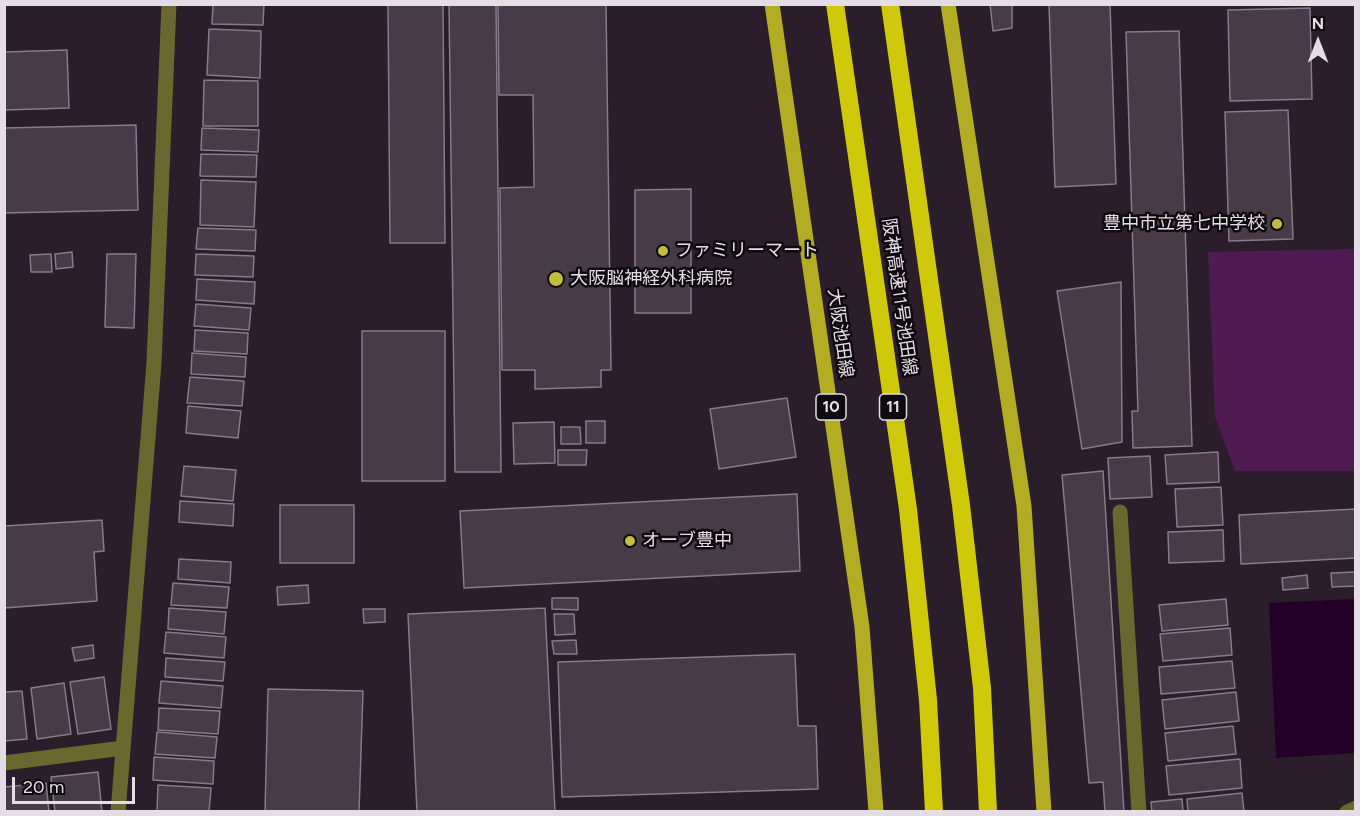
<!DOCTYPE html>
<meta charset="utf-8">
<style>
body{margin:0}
#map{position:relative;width:1360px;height:816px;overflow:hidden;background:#291e2a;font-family:Figtree,sans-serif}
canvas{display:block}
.frame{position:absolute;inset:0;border:6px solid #e5dde5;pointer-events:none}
.north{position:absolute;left:1288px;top:12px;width:60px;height:60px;-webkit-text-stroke:4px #0f0a0f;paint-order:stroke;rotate:0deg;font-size:16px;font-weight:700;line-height:24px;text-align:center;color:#e5dde5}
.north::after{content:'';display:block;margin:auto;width:21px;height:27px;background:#e5dde5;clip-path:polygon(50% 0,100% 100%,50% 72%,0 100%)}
.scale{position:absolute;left:12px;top:777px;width:123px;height:27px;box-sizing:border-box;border:3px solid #e5dde5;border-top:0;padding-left:8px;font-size:18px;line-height:21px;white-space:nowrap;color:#e5dde5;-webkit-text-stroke:4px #0f0a0f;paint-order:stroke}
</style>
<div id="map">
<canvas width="1360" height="816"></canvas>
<div class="frame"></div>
<div class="north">N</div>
<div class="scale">20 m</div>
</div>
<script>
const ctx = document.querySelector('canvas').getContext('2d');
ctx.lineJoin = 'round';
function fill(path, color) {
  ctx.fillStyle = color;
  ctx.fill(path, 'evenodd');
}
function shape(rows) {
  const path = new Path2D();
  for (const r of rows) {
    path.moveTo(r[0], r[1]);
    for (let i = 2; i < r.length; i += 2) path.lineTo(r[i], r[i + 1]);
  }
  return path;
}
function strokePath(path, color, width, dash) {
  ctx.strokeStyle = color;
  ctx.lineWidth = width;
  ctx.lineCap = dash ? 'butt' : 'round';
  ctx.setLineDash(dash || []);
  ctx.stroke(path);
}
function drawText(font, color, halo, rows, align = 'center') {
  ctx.font = font + ' Figtree,"Noto Sans JP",sans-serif';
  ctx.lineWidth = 5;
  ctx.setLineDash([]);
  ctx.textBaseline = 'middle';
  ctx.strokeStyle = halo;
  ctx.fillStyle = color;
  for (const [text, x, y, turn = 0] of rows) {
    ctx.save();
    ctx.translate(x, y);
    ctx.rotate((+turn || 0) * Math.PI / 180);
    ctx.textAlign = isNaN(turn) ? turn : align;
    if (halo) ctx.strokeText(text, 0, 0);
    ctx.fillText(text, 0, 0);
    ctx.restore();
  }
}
const green = shape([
 [1355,249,1355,471,1235,471,1215,417,1208,252]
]);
const water = shape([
 [1355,599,1355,753,1276,758,1269,603]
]);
const building = shape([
 [213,4,264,4,263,25,212,24,213,4],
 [388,4,443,4,445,243,390,243,388,4],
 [449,4,496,4,501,472,455,472,449,4],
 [498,4,606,4,611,370,601,370,601,387,535,389,535,370,502,370,500,188,534,187,533,95,499,95,498,4],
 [990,4,1012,4,1012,28,993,31,990,4],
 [1049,4,1110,4,1116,184,1055,187,1049,4],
 [1310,8,1312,99,1230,101,1228,10,1310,8],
 [209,29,261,31,260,78,207,75,209,29],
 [1179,31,1192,446,1133,448,1132,411,1138,411,1126,32,1179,31],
 [67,50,69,108,4,110,4,52,67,50],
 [204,80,258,81,258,126,203,126,204,80],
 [1288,110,1293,239,1229,241,1225,112,1288,110],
 [136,125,138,210,4,213,4,128,136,125],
 [202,128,259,130,258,152,201,150,202,128],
 [201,154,257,155,256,177,200,176,201,154],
 [201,180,256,182,254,227,200,225,201,180],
 [691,189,691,313,635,313,635,190,691,189],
 [198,228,256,230,255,251,196,249,198,228],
 [72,252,73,267,56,269,55,254,72,252],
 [51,254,52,272,31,272,30,255,51,254],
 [107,254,136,254,134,328,105,327,107,254],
 [196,254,254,256,253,277,195,275,196,254],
 [197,279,255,282,254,304,196,300,197,279],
 [1121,282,1122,442,1082,449,1057,291,1121,282],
 [196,304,251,308,249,330,194,326,196,304],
 [195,330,248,333,247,354,194,351,195,330],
 [362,331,445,331,445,481,362,481,362,331],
 [192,353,246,357,245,377,191,374,192,353],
 [190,377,244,381,242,406,187,403,190,377],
 [787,398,796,457,719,469,710,409,787,398],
 [188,406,241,411,238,438,186,433,188,406],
 [586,421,605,421,605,443,586,443,586,421],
 [554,422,555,463,514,464,513,423,554,422],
 [561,427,580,427,581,444,561,444,561,427],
 [558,450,587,450,586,465,558,465,558,450],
 [1218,452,1219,482,1167,484,1165,455,1218,452],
 [1150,456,1152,497,1110,499,1108,458,1150,456],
 [184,466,236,470,233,501,181,496,184,466],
 [1103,471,1124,812,1105,812,1103,782,1089,783,1062,475,1103,471],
 [1221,487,1223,525,1177,527,1175,489,1221,487],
 [797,494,800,571,464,588,460,511,797,494],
 [180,501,234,504,233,526,179,522,180,501],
 [280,505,354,505,354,563,280,563,280,505],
 [1356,509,1356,558,1241,564,1239,515,1356,509],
 [102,520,104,551,94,552,97,601,4,608,4,526,102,520],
 [1223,530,1224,561,1169,563,1168,532,1223,530],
 [179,559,231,562,230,583,178,579,179,559],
 [1356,572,1356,586,1332,587,1331,573,1356,572],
 [1307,575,1308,588,1283,590,1282,578,1307,575],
 [173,583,229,587,227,608,171,605,173,583],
 [308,585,309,603,278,605,277,587,308,585],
 [552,598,578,598,578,610,552,609,552,598],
 [1226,599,1228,625,1162,631,1159,605,1226,599],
 [169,608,226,612,224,634,168,629,169,608],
 [545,608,555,812,417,812,408,614,545,608],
 [363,609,385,609,385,622,364,623,363,609],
 [554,614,574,614,575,634,555,635,554,614],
 [1230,628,1232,655,1163,661,1160,634,1230,628],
 [166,632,226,637,224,658,164,653,166,632],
 [576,640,577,654,554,654,552,641,576,640],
 [93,645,94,658,75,661,72,648,93,645],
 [795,654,798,726,816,726,818,789,562,797,558,662,795,654],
 [166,658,225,662,223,681,165,677,166,658],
 [1232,661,1235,688,1161,694,1159,667,1232,661],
 [104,677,111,729,78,734,70,682,104,677],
 [161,681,223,686,221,708,159,703,161,681],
 [64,683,71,734,37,739,31,688,64,683],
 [268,689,363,691,359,812,265,812,268,689],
 [22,691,27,739,4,741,4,692,22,691],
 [1236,692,1239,721,1165,729,1162,700,1236,692],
 [159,708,220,711,218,734,158,730,159,708],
 [1233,726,1236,754,1168,761,1165,733,1233,726],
 [157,732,217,737,215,758,155,754,157,732],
 [154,757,214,761,213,784,153,780,154,757],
 [1240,759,1242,788,1169,795,1166,766,1240,759],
 [98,772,102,812,55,812,51,777,98,772],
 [46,783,49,812,4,812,4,787,46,783],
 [158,785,211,788,209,812,157,812,158,785],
 [1242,793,1244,812,1188,812,1187,799,1242,793],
 [1182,799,1183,812,1152,812,1151,802,1182,799]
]);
const minor = shape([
 [1120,512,1139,812],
 [4,763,123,748],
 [118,812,154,363,169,4],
 [1347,812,1356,808]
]);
const primary = shape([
 [772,4,862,627,876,812],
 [948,4,1024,506,1044,812]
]);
const motorway = shape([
 [835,4,908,509,928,700,934,812],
 [890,4,961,505,982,688,988,812]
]);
const markers = [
 [1277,224,6,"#c2bd3f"],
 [663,251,6,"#c2bd3f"],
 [556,279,8,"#c2bd3f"],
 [630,541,6,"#c2bd3f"]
];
const shields = [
 [831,407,30],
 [893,407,27]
];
const shieldNames = [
 ["10",831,407],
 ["11",893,407]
];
const poiNames = [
 ["豊中市立第七中学校",1265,224,"right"],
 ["ファミリーマート",675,251],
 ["大阪脳神経外科病院",570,279],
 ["オーブ豊中",642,541]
];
const streetNames = [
 ["阪神高速11号池田線",899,297,82],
 ["大阪池田線",840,333,82]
];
fill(green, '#501b53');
fill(water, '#230025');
fill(building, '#473b47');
strokePath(building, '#897a89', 1.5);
strokePath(minor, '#6a682f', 15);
strokePath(primary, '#b2ad23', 15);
strokePath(motorway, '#cfc80b', 18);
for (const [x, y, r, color] of markers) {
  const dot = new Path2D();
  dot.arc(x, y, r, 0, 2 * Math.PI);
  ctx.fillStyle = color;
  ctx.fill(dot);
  strokePath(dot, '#0f0a0f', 2);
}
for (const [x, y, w] of shields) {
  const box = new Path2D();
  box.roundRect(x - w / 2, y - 13, w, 26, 4.5);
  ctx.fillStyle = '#0f0a0f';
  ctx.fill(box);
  strokePath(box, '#e5dde5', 1.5);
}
drawText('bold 16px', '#e5dde5', null, shieldNames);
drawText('18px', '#e5dde5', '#0f0a0f', poiNames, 'left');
drawText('18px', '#e5dde5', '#0f0a0f', streetNames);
</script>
